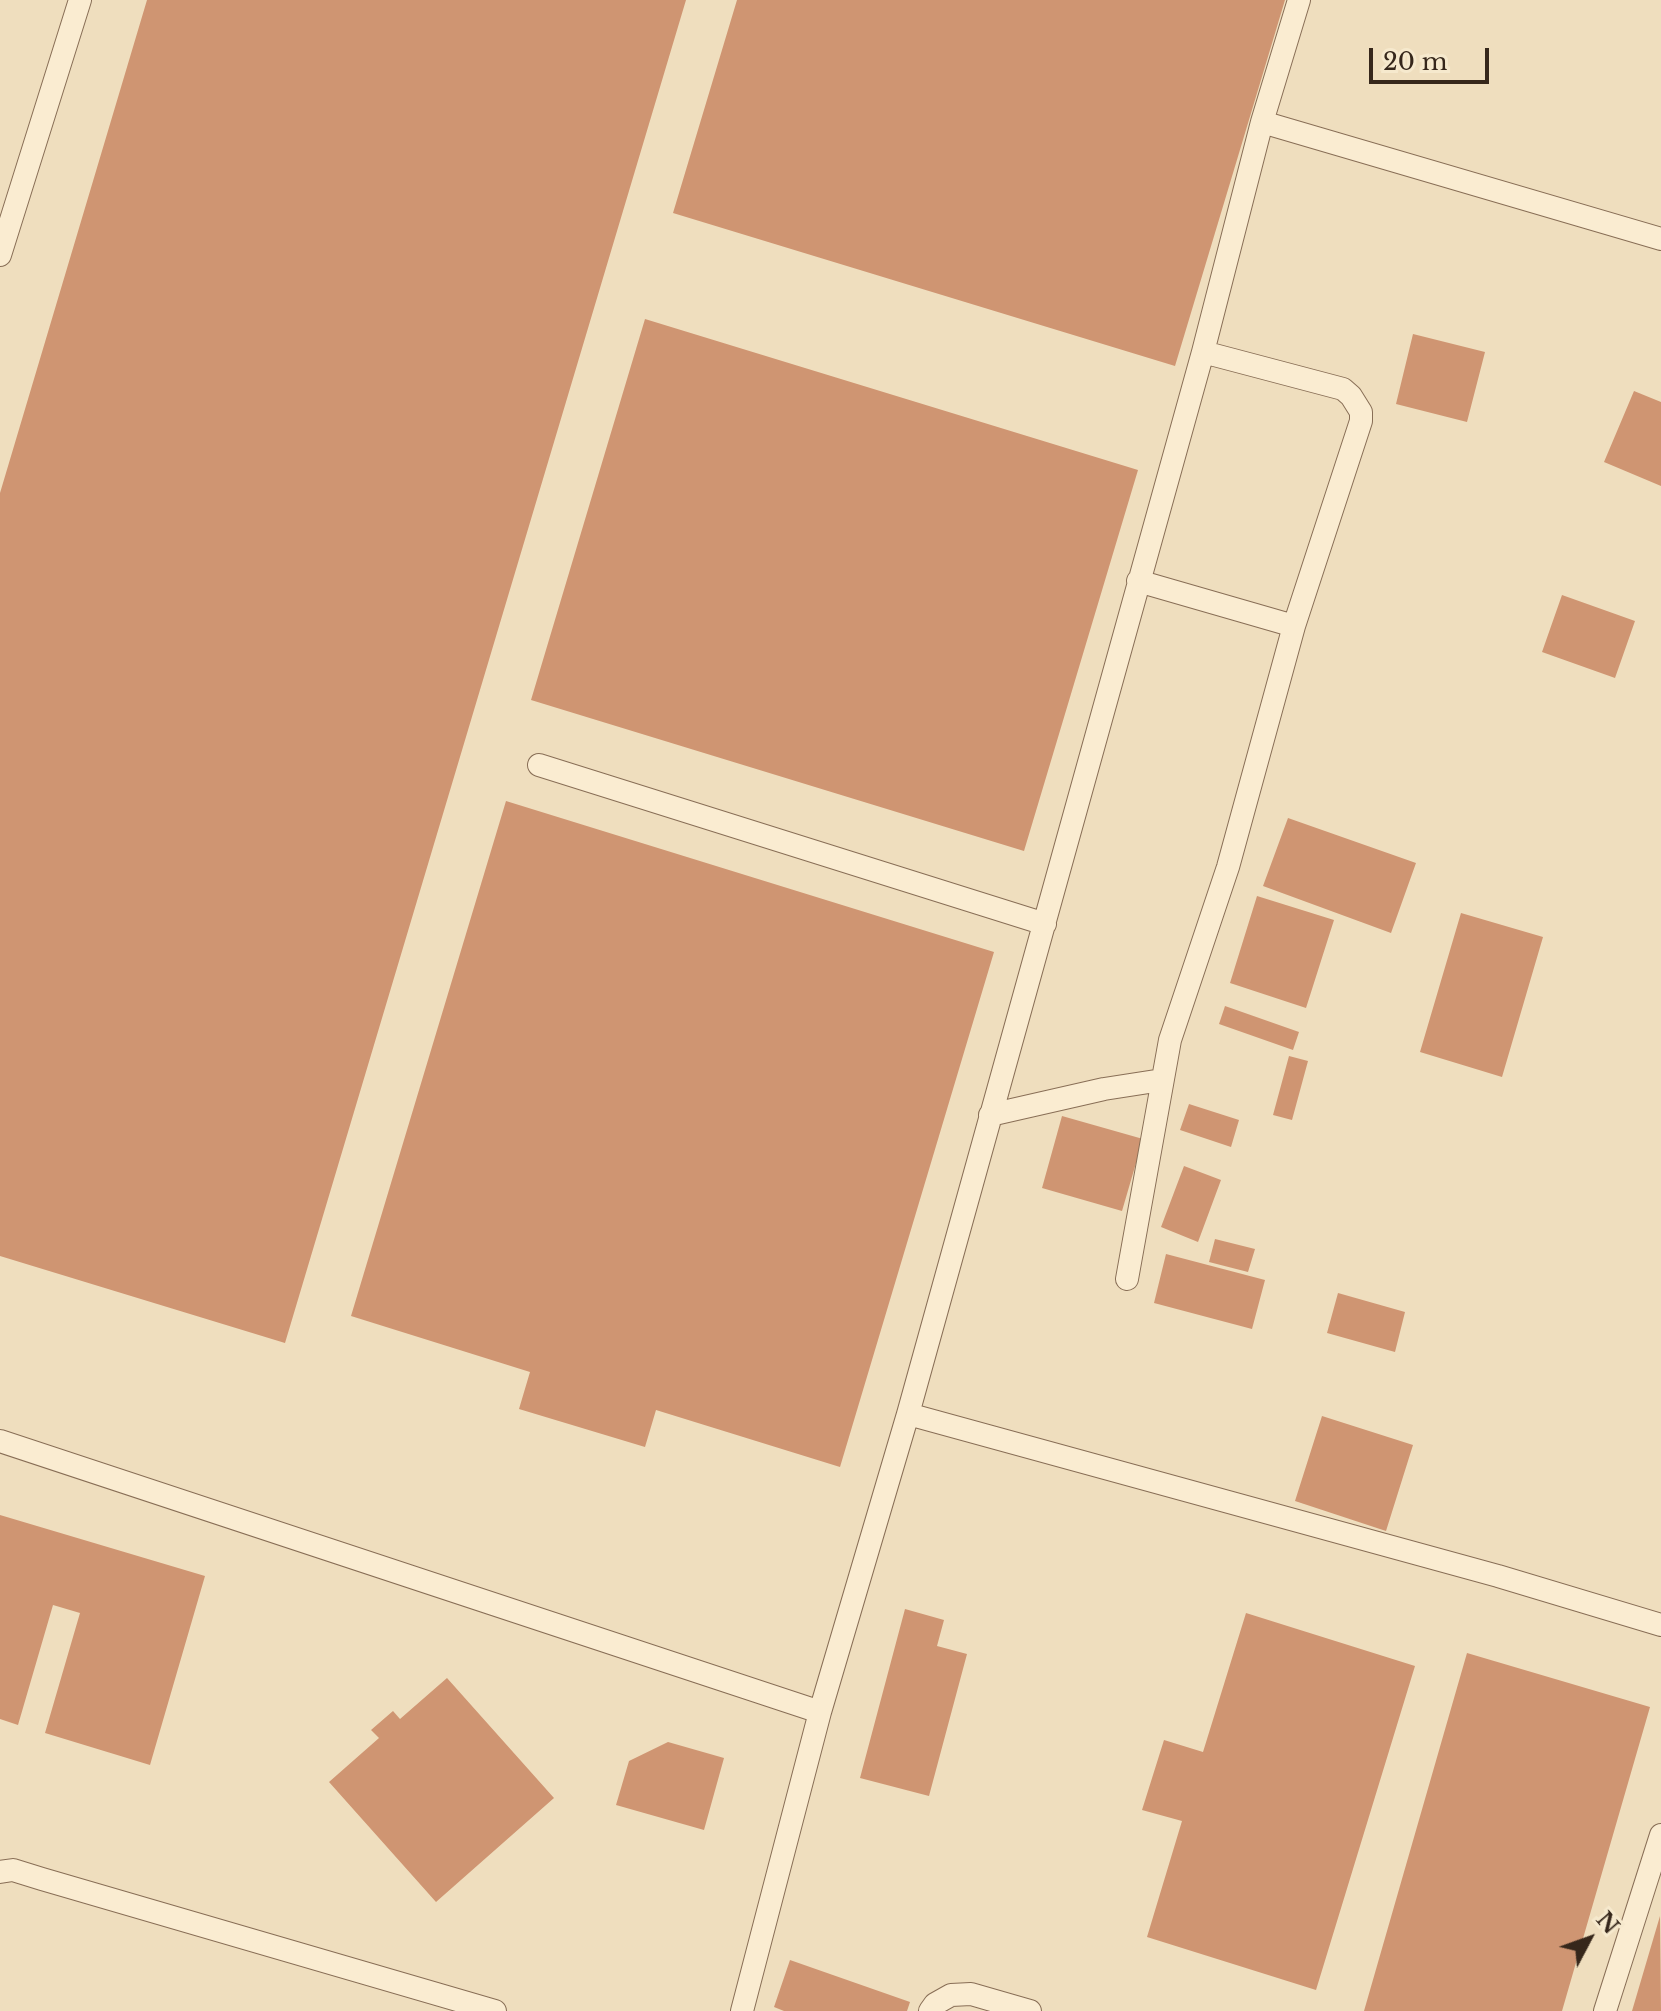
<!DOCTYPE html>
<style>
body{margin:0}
#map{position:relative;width:1661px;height:2011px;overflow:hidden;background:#efdebe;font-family:"Libre Baskerville",serif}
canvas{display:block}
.north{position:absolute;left:1549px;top:1899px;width:80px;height:80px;-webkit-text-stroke:6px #f6e9cd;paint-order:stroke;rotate:49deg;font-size:22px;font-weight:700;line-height:32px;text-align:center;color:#36271b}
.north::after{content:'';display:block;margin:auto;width:28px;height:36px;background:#36271b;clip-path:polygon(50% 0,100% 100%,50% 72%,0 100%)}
.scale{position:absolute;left:1369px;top:48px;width:120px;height:36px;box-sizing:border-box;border:4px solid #36271b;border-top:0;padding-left:10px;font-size:24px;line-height:28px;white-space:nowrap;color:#36271b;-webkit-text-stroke:6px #f6e9cd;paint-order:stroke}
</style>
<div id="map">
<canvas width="1661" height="2011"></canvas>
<div class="north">N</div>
<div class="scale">20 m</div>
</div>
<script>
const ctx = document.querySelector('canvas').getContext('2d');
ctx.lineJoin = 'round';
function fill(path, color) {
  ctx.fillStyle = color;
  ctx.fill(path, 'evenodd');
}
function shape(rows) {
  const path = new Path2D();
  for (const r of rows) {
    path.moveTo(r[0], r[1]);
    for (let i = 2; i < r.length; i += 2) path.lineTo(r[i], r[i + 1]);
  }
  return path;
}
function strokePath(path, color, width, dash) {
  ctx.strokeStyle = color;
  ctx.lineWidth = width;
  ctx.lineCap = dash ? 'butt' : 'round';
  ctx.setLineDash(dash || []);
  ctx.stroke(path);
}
const building = shape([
 [147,0,686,0,285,1343,0,1256,0,493],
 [737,0,1285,0,1175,366,673,213],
 [645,319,1138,470,1024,851,531,700],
 [1413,334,1485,352,1467,422,1396,404],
 [1634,391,1661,402,1661,486,1604,462],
 [1562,595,1635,621,1615,678,1542,652],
 [506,801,994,952,840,1467,656,1410,645,1447,519,1409,530,1372,351,1316],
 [1288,818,1416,863,1391,933,1263,886],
 [1257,896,1334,920,1306,1008,1230,983],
 [1461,913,1543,937,1502,1077,1420,1052],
 [1225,1006,1299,1032,1293,1050,1219,1024],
 [1289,1056,1308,1061,1292,1120,1273,1115],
 [1189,1104,1239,1120,1231,1147,1180,1130],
 [1062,1116,1143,1139,1122,1211,1042,1188],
 [1184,1166,1221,1180,1198,1242,1161,1227],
 [1215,1239,1255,1249,1248,1272,1209,1262],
 [1166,1254,1265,1280,1252,1329,1154,1303],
 [1338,1293,1405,1312,1395,1352,1327,1333],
 [1322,1416,1413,1445,1386,1531,1295,1501],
 [0,1515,205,1576,150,1765,45,1733,80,1613,53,1605,18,1725,0,1719],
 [905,1609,944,1620,937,1646,967,1654,929,1796,860,1778],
 [1246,1613,1415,1666,1316,1990,1147,1937,1182,1821,1142,1810,1164,1740,1203,1752],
 [1467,1653,1650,1707,1562,2011,1364,2011],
 [447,1678,554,1798,436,1902,329,1782,379,1738,371,1730,393,1711,400,1719],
 [668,1742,724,1758,704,1830,616,1805,629,1761],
 [1660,1916,1661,2011,1632,2011],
 [790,1960,910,2002,907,2011,784,2011,774,2007]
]);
const service = shape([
 [1262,122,1661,239],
 [0,255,80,0],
 [1138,581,1294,626],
 [539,765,1045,924],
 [990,1115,1104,1089,1162,1080],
 [1127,1279,1170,1040,1228,867,1294,626,1361,421,1361,412,1351,396,1343,389,1203,352],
 [908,1414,1498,1576,1661,1625],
 [0,1441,820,1712],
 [0,1872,13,1870,42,1879,495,2011],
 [742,2011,820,1712,908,1414,1203,352,1262,122,1299,0],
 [930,2011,935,2004,951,1995,971,1994,1030,2011],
 [1605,2011,1661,1835]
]);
fill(building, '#cf9572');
strokePath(service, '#886e56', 24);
strokePath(service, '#faecd1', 22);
</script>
